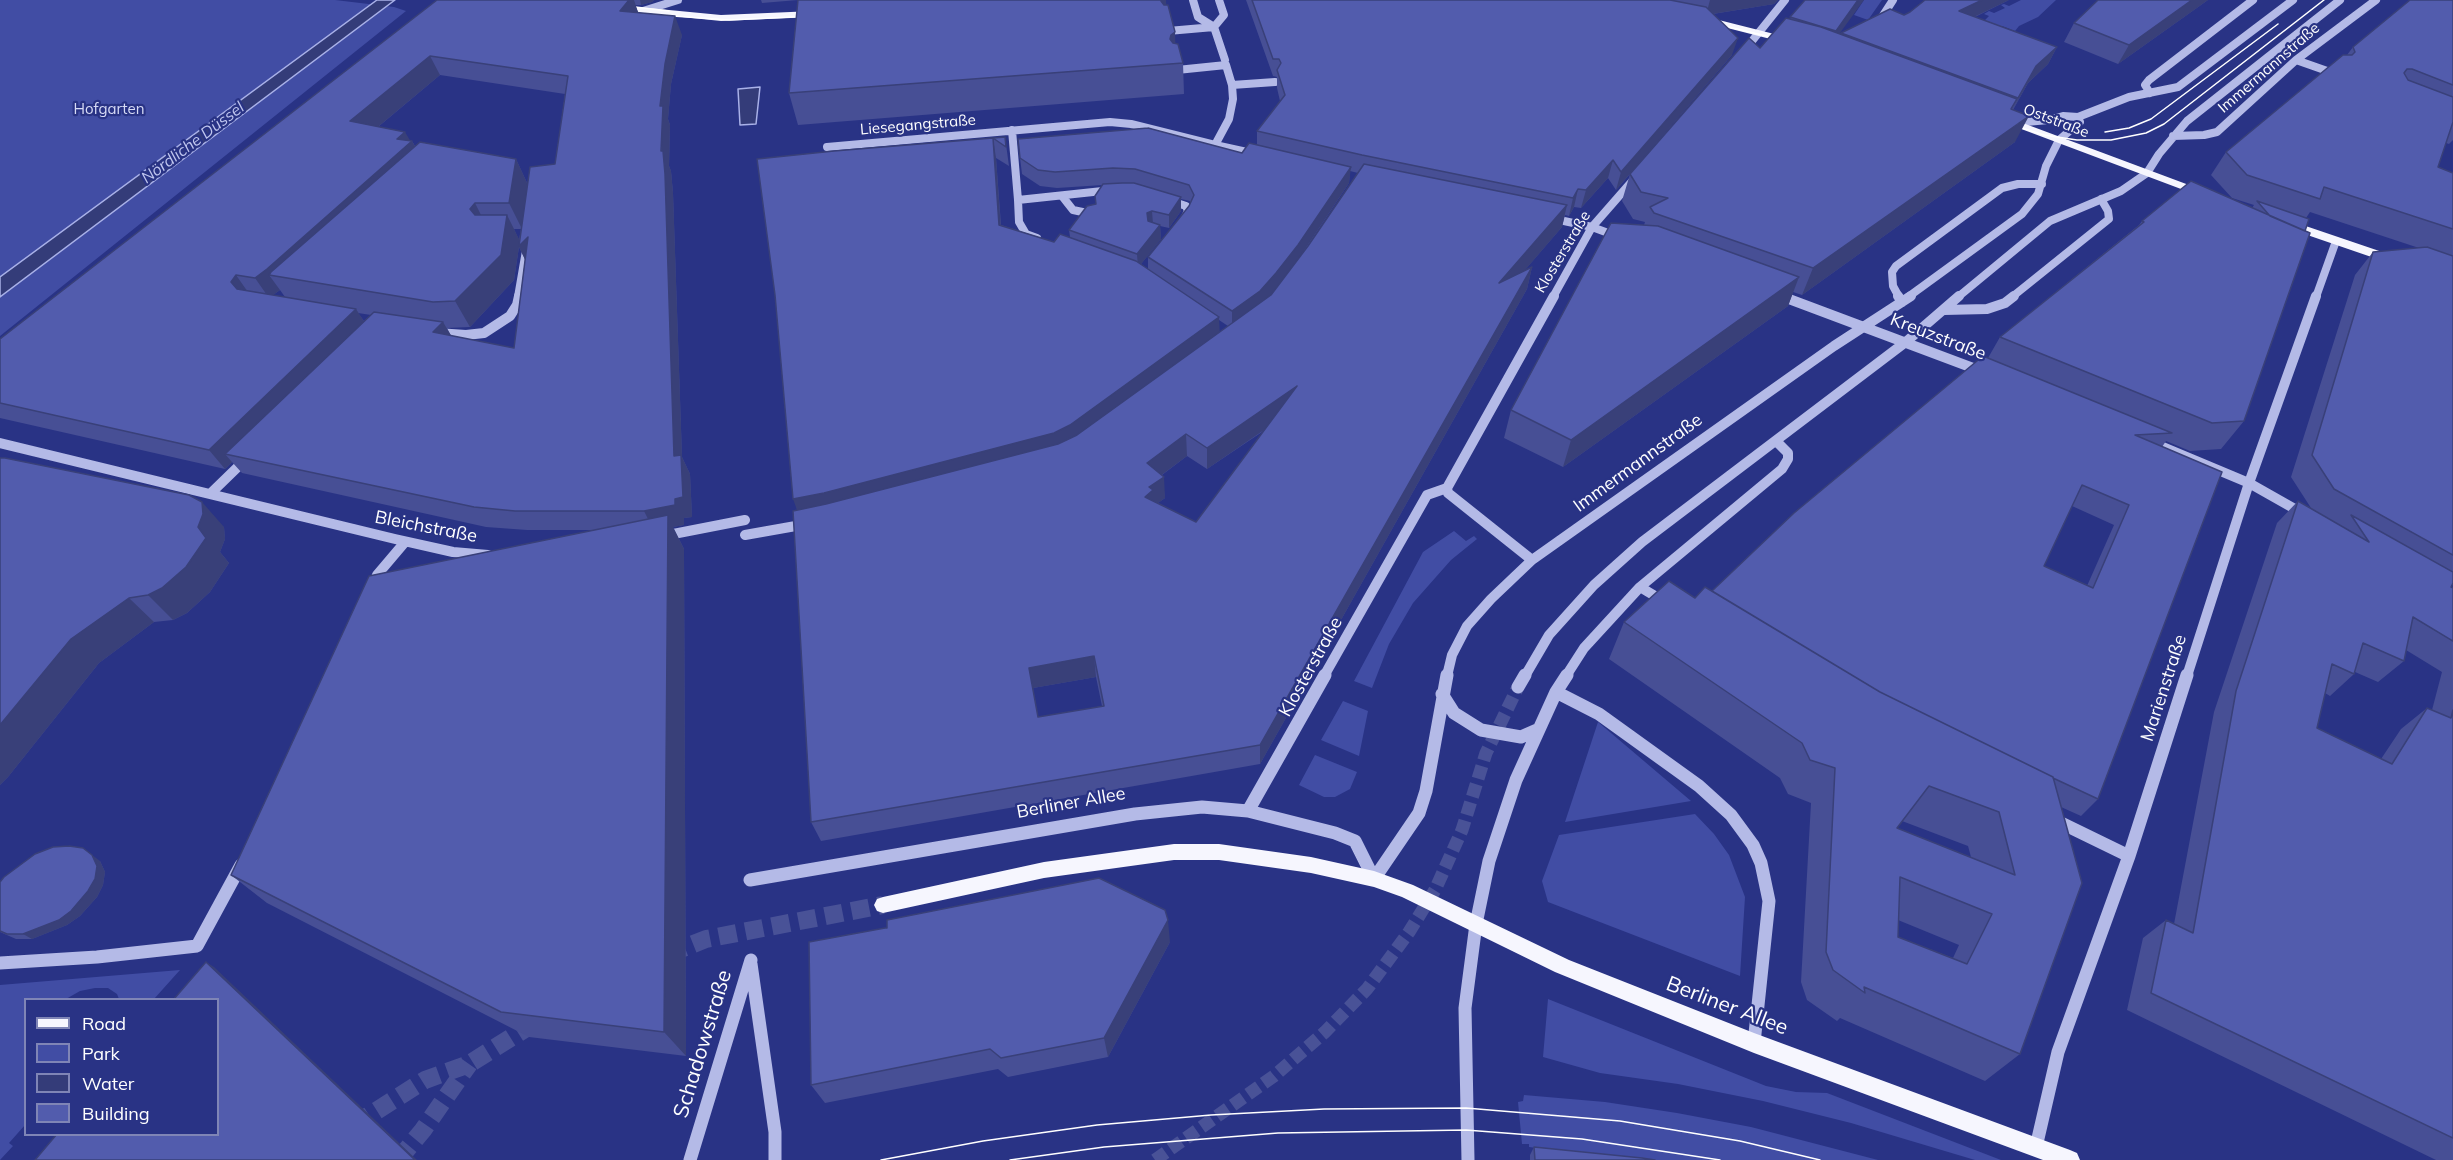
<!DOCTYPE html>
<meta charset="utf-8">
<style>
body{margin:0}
#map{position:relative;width:2453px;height:1160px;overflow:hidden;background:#293385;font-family:Mulish,sans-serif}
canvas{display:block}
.legend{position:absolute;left:24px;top:998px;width:195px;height:138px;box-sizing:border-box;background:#293385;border:2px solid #7f85b6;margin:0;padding:8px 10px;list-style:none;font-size:18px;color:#fff}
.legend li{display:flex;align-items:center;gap:12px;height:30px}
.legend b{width:30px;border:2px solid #7f85b6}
</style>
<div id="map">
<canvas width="2453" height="1160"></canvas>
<ul class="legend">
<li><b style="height:8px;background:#f6f6fe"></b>Road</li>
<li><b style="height:16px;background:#414da4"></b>Park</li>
<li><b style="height:16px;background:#343c79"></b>Water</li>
<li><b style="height:16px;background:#525cad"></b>Building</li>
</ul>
</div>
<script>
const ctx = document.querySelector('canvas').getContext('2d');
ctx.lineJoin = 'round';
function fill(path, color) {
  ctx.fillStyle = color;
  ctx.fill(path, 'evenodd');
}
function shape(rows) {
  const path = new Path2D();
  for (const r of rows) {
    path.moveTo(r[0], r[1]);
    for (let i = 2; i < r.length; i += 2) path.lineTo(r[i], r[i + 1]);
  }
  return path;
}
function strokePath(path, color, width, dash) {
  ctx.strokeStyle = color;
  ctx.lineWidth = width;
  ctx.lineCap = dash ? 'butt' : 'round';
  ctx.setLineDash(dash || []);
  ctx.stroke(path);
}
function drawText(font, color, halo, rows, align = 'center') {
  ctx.font = font + ' Mulish,sans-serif';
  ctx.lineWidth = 4.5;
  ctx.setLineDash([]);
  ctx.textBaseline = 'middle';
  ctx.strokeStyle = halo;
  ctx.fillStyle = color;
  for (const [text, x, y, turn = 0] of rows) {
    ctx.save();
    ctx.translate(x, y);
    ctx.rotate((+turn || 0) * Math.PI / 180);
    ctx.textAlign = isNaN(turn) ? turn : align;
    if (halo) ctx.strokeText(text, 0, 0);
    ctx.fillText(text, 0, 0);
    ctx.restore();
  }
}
const green = shape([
 [0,0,335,0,394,7,406,11,0,336],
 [1864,0,1882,0,1868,20,1854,15],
 [2021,0,2056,0,2038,17,2019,26,2015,31,2002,26,1972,50,1983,22,1989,16,1984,14,1989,11,1994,13,2005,8,2001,5,2004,4,2009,6],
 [1454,531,1466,541,1474,536,1477,539,1451,560,1413,603,1389,644,1372,688,1354,681,1423,552],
 [1343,701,1368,711,1359,756,1321,740],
 [1598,722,1691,801,1565,822],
 [1315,755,1357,772,1350,789,1335,797,1324,797,1299,785],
 [1695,814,1714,834,1729,855,1745,897,1740,976,1548,902,1542,881,1559,835],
 [180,970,154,999,119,999,117,994,108,988,95,988,80,991,66,999,26,1000,25,1125,9,1143,13,1146,0,1160,0,985],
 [1548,999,1766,1086,1796,1092,1827,1093,2001,1160,1975,1160,1851,1123,1763,1101,1678,1084,1600,1073,1543,1057],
 [1524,1095,1605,1102,1677,1113,1751,1127,1878,1160,1634,1160,1529,1147,1529,1144,1522,1144,1518,1102,1523,1101]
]);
const water = shape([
 [377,0,395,0,0,297,0,277,377,0],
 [760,87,756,124,740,125,738,89,760,87]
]);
const minorTunnel = shape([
 [1155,1160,1274,1076,1325,1032,1367,989,1409,932,1435,890,1462,830,1486,753,1518,687]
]);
const majorTunnel = shape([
 [668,954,706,939,883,905],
 [354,1125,425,1080,469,1064,536,1022],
 [398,1160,423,1130,469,1064]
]);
const minorFar2 = shape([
 [1193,0,1198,17,1214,27,1225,60],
 [643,11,678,0],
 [1888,19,1882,17,1893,0],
 [1214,27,1224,15,1219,0],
 [1168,31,1214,27],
 [1744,51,1785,0],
 [2296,60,2333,73],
 [1177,70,1226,65,1232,85,1233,99,1229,119,1215,145,1256,154],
 [1232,85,1275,82],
 [2150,93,2145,85,2149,80,2253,0],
 [2014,123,2049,120,2063,116,2078,117],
 [1012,130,1018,200,1112,190],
 [2173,136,2204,135,2217,132,2296,60,2376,0],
 [827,147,1110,122,1131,124,1215,145],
 [1062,196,1073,210,1092,214],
 [1018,200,1019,222,1026,234,1037,238],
 [1168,200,1186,206,1188,211,1183,221],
 [1550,218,1592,227,1619,237],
 [1777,294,1785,297],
 [518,297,527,245],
 [1553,297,1592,227,1634,179],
 [1899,297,1893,286,1892,272,1896,266,2002,188,2018,184,2042,184],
 [1908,297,2022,214,2038,194,2046,166,2059,140,2080,122,2078,117,2129,97,2178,87,2293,0],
 [1958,297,2050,221,2121,191,2147,173,2159,154,2187,121,2340,0],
 [2012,297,2109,219,2108,211,2101,199],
 [2316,297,2336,241]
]);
const minorFar1 = shape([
 [1781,296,1981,371],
 [1898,296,1902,302],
 [1944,310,1987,309,2005,303,2014,296],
 [437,333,466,335,484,333,510,316,517,305,519,296],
 [2151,442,2249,483,2302,513],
 [0,443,395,539,453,552,488,555],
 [210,494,247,458],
 [745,535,807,524],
 [663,536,745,520],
 [1532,560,1448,493,1447,488,1554,296],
 [373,585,377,575,405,542],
 [1640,587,1665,602],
 [1324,676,1427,495,1447,488],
 [1447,676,1452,655,1467,626,1491,599,1532,560,1834,346,1911,296],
 [1525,676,1549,635,1594,585,1642,542,1907,341,1959,296],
 [1566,676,1584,648,1640,587,1782,469,1788,459,1788,453,1776,441],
 [2187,676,2249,483,2316,296]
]);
const minor = shape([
 [1518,687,1525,675],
 [1556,692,1599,714,1699,786,1731,815,1753,845,1761,863,1769,901,1754,1043],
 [1442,694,1454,713,1481,730,1521,737,1537,730],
 [1248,811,1325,675],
 [2053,819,2129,856],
 [750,880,1135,814,1202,807,1248,811,1335,833,1355,841,1374,879,1419,813,1426,791,1447,675],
 [0,963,97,957,197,946,241,865],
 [751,964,775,1132,775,1160],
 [2036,1147,2058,1052,2129,856,2187,675],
 [690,1160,751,960],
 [1468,1160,1465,1008,1476,924,1489,861,1516,780,1556,692,1567,675]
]);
const major = shape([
 [617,5,721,15,814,11,819,14,814,17,721,21,614,10,612,8,617,5],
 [1703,16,1794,39,1795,41,1790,44,1700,21,1698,19,1703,16],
 [2004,116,2205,191,2207,193,2205,195,2197,195,2000,121,2000,117,2004,116],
 [2288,220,2394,256,2396,259,2390,263,2386,262,2284,227,2284,221,2288,220],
 [1174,844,1219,844,1311,857,1374,871,1413,885,1569,960,1754,1033,2070,1150,2077,1153,2080,1160,2043,1160,1754,1053,1555,972,1402,897,1374,887,1311,873,1219,860,1174,860,1044,878,883,913,877,911,874,905,877,899,883,897,1044,862,1174,844]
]);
const tram = shape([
 [618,5,669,11],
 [659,15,729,20,812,16],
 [1708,22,1787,41],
 [2006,123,2044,135,2077,140,2111,140,2146,133,2164,124,2324,0],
 [2105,132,2129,128,2151,119,2278,24],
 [881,1160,983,1141,1097,1125,1211,1115,1324,1109,1466,1108,1620,1121,1740,1141,1820,1160],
 [1010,1160,1104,1147,1278,1133,1466,1130,1582,1139,1720,1160]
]);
const wall = shape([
 [437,0,654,0,652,2,641,5,635,5,638,12,682,35,671,84,668,119,670,125,669,166,671,171,673,193,682,457,690,474,692,517,684,518,684,525,673,527,684,549,686,1056,529,1037,267,903,231,875,591,530,527,530,486,527,242,473,232,462,225,469,0,418,0,339],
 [440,75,565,94,555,164,528,185,516,159,415,146,412,141,378,127],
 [514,229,521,229,519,240],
 [519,247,525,259,514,348,451,336,447,328,470,327,514,280],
 [280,290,285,297,273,295],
 [358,313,371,315,364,321],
 [761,0,1166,0,1166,5,1175,32,1175,44,1183,63,1184,94,798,125,789,93,798,0,762,3],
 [1246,0,1778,0,1774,4,1713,14,1732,55,1635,168,1790,19,1805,0,1840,34,1841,33,1904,15,2009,0,1975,17,2057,47,2048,64,2028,83,2013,110,2015,142,1802,295,1793,292,1788,306,1563,467,1504,438,1511,410,1644,225,1645,222,1633,219,1622,201,1630,174,1616,190,1608,178,1581,208,1574,207,1569,216,1565,215,1562,227,1524,271,1532,267,1527,289,1260,764,821,841,811,822,797,510,775,295,757,159,1005,137,1009,166,996,158,1001,225,1054,242,1070,237,1069,230,1095,204,1103,185,1057,188,1040,186,1022,174,1020,158,1242,153,1257,145,1257,131,1280,101,1277,88,1277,77,1273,76],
 [1350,171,1358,173,1301,256,1349,183],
 [1181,199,1190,201,1190,203,1189,206,1148,257,1148,269,1141,264,1161,239,1160,226,1169,228,1181,211],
 [1219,320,1228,326,1219,332],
 [1265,430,1196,522,1158,503,1165,498,1162,475,1187,456,1207,469],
 [1096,677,1102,706,1038,717,1033,688],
 [2208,0,2118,64,2064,42,2074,23],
 [2453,0,2453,140,2449,144,2446,143,2438,167,2453,173,2453,583,2451,587,2453,588,2453,1160,2436,1160,2127,1010,2143,938,2166,920,2174,924,2214,712,2277,523,2298,501,2311,508,2291,477,2355,275,2373,252,2419,248,2310,212,2306,218,2244,421,2221,449,2190,451,2166,441,2162,447,2098,799,2081,816,2061,807,2020,1054,1985,1081,1840,1018,1837,1021,1807,1000,1801,982,1811,803,1788,794,1780,778,1609,659,1624,622,1712,591,1988,358,2000,337,2139,225,2142,221,2252,208,2254,205,2232,198,2211,175,2226,152,2347,55,2353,47],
 [2072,506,2114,525,2087,586,2044,566],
 [2406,650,2442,672,2432,710,2427,708,2401,729,2381,759,2317,728,2325,693,2330,696,2354,674,2355,672,2378,682,2404,661],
 [1902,821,1968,846,1971,857,1897,828],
 [1898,920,1959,945,1953,958,1898,937],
 [0,458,224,527,225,539,220,552,229,563,210,592,187,613,173,620,154,622,99,663,8,777,0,785],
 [100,861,105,872,103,885,97,897,80,916,67,925,32,939,16,939,0,932,0,882],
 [1170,942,1108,1057,1008,1077,998,1069,825,1103,811,1085],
 [1534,1147,1655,1160,1530,1160,1530,1155]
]);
const shadedWall = shape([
 [629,0,634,0,639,15,620,11],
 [640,0,654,0,652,2,641,5],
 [1161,0,1166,0,1167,25,1162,32],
 [1710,0,1778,0,1774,4,1706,15],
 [1858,0,1864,0,1829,48,1836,31],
 [1982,0,2009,0,1951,28,1959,11],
 [2192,0,2208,0,2118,64,2129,45],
 [675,16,682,35,671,84,668,119,670,125,669,166,671,171,673,193,682,457,690,474,692,517,684,518,684,525,673,527,684,549,686,1056,664,1032,654,531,644,511,674,456,660,106,665,64],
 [1175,32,1176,63,1170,39,1171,35],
 [1738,38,1732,55,1616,190,1621,172],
 [2057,47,2048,64,2028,83,2009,116,2036,66],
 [430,56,440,75,361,141,350,121],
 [2029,116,2015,142,1802,295,1813,268],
 [405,132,411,142,412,141,423,161,269,275,280,290,269,298,255,278],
 [993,138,996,158,1002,244,999,225],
 [516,159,528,185,522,229,509,203],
 [1613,160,1608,178,1581,208,1586,190],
 [1351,167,1349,183,1297,261,1275,290,1260,307,1232,328,1232,311],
 [1578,189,1574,207,1569,216,1573,198],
 [1181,197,1181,211,1169,228,1169,215],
 [475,203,488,229,483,234,470,209],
 [1567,205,1562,227,1495,305,1499,283],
 [1152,211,1153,224,1147,226,1147,213],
 [507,215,520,241,528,237,528,266,519,247,514,280,470,327,455,301],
 [1160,225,1161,239,1138,268,1137,254],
 [1532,267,1527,289,1260,764,1260,745],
 [236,275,250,295,245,301,231,282],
 [1799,277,1788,306,1563,467,1571,440],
 [356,309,369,329,225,454,232,462,225,469,209,450],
 [1219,317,1220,337,1072,445,800,518,793,499],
 [443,322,455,342,433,332],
 [1297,386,1296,408,1207,469,1207,448],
 [1186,434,1187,456,1148,485,1147,463],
 [1164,477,1165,498,1154,506,1145,497,1149,487],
 [202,502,224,527,225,539,220,552,229,563,210,592,187,613,173,620,148,595,198,527],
 [129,598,154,622,99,663,8,777,0,785,0,725,71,639],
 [1094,656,1096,677,1033,688,1029,668],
 [83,848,100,861,105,872,103,885,97,897,80,916,67,925,32,939,23,934],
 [1168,920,1170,942,1108,1057,1104,1038],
 [206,962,214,967,417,1160,415,1160]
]);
const building = shape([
 [437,0,629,0,620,11,675,16,665,64,660,106,663,106,661,151,663,151,665,174,674,456,681,455,683,497,675,499,675,505,644,511,515,511,474,507,225,454,374,312,443,322,433,332,514,348,528,237,519,246,530,167,555,164,568,76,430,56,350,121,405,132,397,139,412,141,267,269,255,278,236,275,231,282,237,289,356,309,209,450,0,403,0,339,437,0],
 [798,0,1161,0,1161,1,1164,5,1168,5,1175,32,1171,35,1170,39,1173,43,1178,44,1183,63,789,93,798,0],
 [1252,0,1670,0,1706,7,1738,38,1621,172,1613,160,1586,190,1578,189,1573,198,1362,155,1257,131,1285,95,1277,70,1281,63,1279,59,1273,59,1252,0],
 [1805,0,1858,0,1836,31,1790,17,1805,0],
 [1925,0,1982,0,1959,11,2057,47,2036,66,2018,98,1841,33,1890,9,1904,15,1910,12,1925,0],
 [2098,0,2192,0,2129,45,2074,23,2098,0],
 [2410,0,2453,0,2453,85,2412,69,2407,69,2404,73,2408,80,2453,97,2453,122,2438,167,2453,173,2453,229,2324,187,2320,199,2247,175,2226,152,2343,55,2352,55,2355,52,2353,47,2410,0],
 [1786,18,1821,27,2017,99,2011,109,2029,116,1813,268,1654,213,1650,207,1668,198,1641,192,1630,174,1749,38,1760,48,1786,18],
 [1148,128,1242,153,1249,143,1351,167,1298,245,1276,273,1260,291,1232,311,1148,257,1189,206,1194,195,1189,185,1135,169,1113,168,1055,172,1038,170,1020,158,1018,139,1148,128],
 [1005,137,1006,147,993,138,999,225,1054,242,1060,234,1136,261,1219,317,1070,425,1054,433,824,493,793,499,775,295,757,159,834,151,1005,137],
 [420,142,516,159,509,203,475,203,470,209,475,215,507,215,501,255,455,301,433,302,269,275,271,272,420,142],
 [1364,164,1567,205,1499,283,1532,267,1260,745,811,822,793,511,826,504,1058,444,1077,435,1271,295,1308,246,1364,164],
 [1297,386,1196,522,1145,497,1153,490,1149,487,1164,477,1147,463,1186,434,1207,448,1297,386],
 [1094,656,1104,706,1038,717,1029,668,1094,656],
 [2191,181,2310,233,2244,421,2212,423,2000,337,2144,222,2142,221,2191,181],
 [1122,183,1134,183,1181,197,1169,215,1152,211,1147,213,1148,221,1160,225,1137,254,1069,230,1087,206,1096,204,1095,196,1103,184,1122,183],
 [2257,201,2309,219,2305,231,2270,216,2257,201],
 [1611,223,1658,226,1799,277,1571,440,1511,410,1611,223],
 [2427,247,2453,256,2453,555,2334,489,2312,455,2373,252,2427,247],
 [1983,356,2172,433,2135,435,2222,472,2098,799,2053,778,2053,777,1880,692,1712,591,1794,513,1983,356],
 [2082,485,2129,505,2093,588,2044,566,2082,485],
 [0,458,5,458,189,495,202,502,203,514,198,527,206,538,186,567,162,588,148,595,129,598,71,639,0,725,0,458],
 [2298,501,2369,542,2351,515,2453,572,2453,583,2451,587,2453,588,2453,641,2413,617,2404,661,2363,643,2354,674,2332,664,2317,728,2392,764,2427,708,2451,718,2453,710,2453,1138,2151,993,2166,920,2193,933,2236,691,2298,501],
 [668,515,664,1032,501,1012,231,875,369,576,668,515],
 [1669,581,1695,598,1705,587,1880,692,2053,777,2082,883,2020,1054,1864,987,1865,993,1833,970,1826,952,1835,768,1810,760,1802,743,1624,622,1669,581],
 [1929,786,1999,812,2015,875,1897,828,1929,786],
 [1900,877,1992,914,1967,964,1898,937,1900,877],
 [69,846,83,848,92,855,97,866,95,879,88,891,71,911,59,920,23,934,7,934,0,931,0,882,4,877,35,854,53,847,69,846],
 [1099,878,1165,910,1168,920,1104,1038,1001,1058,990,1049,811,1085,809,942,885,928,887,928,887,920,1099,878],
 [206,962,415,1160,35,1160,57,1134,218,1134,218,999,174,999,206,962],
 [1534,1147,1642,1158,1655,1160,1535,1160,1534,1147]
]);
const farStreetnames = [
 ["Immermannstraße",2269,68,-41],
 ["Oststraße",2056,121,21],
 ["Liesegangstraße",918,125,-5],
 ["Klosterstraße",1563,252,-59]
];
const farParknames = [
 ["Hofgarten",109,109]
];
const farWaternames = [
 ["Nördliche Düssel",193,143,-37]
];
const streetNames = [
 ["Kreuzstraße",1938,337,21],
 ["Immermannstraße",1638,463,-36],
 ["Bleichstraße",426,527,11],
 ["Klosterstraße",1311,667,-61],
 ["Marienstraße",2164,688,-72],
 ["Berliner Allee",1071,803,-10]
];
const nearStreetnames = [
 ["Berliner Allee",1727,1006,21],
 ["Schadowstraße",703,1044,-73]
];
fill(green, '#414da4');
fill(water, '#343c79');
strokePath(water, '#a9b1e8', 1.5);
strokePath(minorTunnel, '#495297', 13, [13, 6]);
strokePath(majorTunnel, '#495297', 18, [18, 9]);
strokePath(minorFar2, '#b4bae7', 8);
strokePath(minorFar1, '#b4bae7', 10);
strokePath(minor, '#b4bae7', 13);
fill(major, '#f6f6fe');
strokePath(tram, '#fff', 1.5);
fill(wall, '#474f95');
fill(shadedWall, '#394079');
fill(building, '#525cad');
strokePath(building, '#394079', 1.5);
drawText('15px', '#fff', '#293385', farStreetnames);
drawText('15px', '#d7dbf6', '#293385', farParknames);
drawText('italic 16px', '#c0c6ef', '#293385', farWaternames);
drawText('18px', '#fff', '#293385', streetNames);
drawText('21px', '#fff', '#293385', nearStreetnames);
</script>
